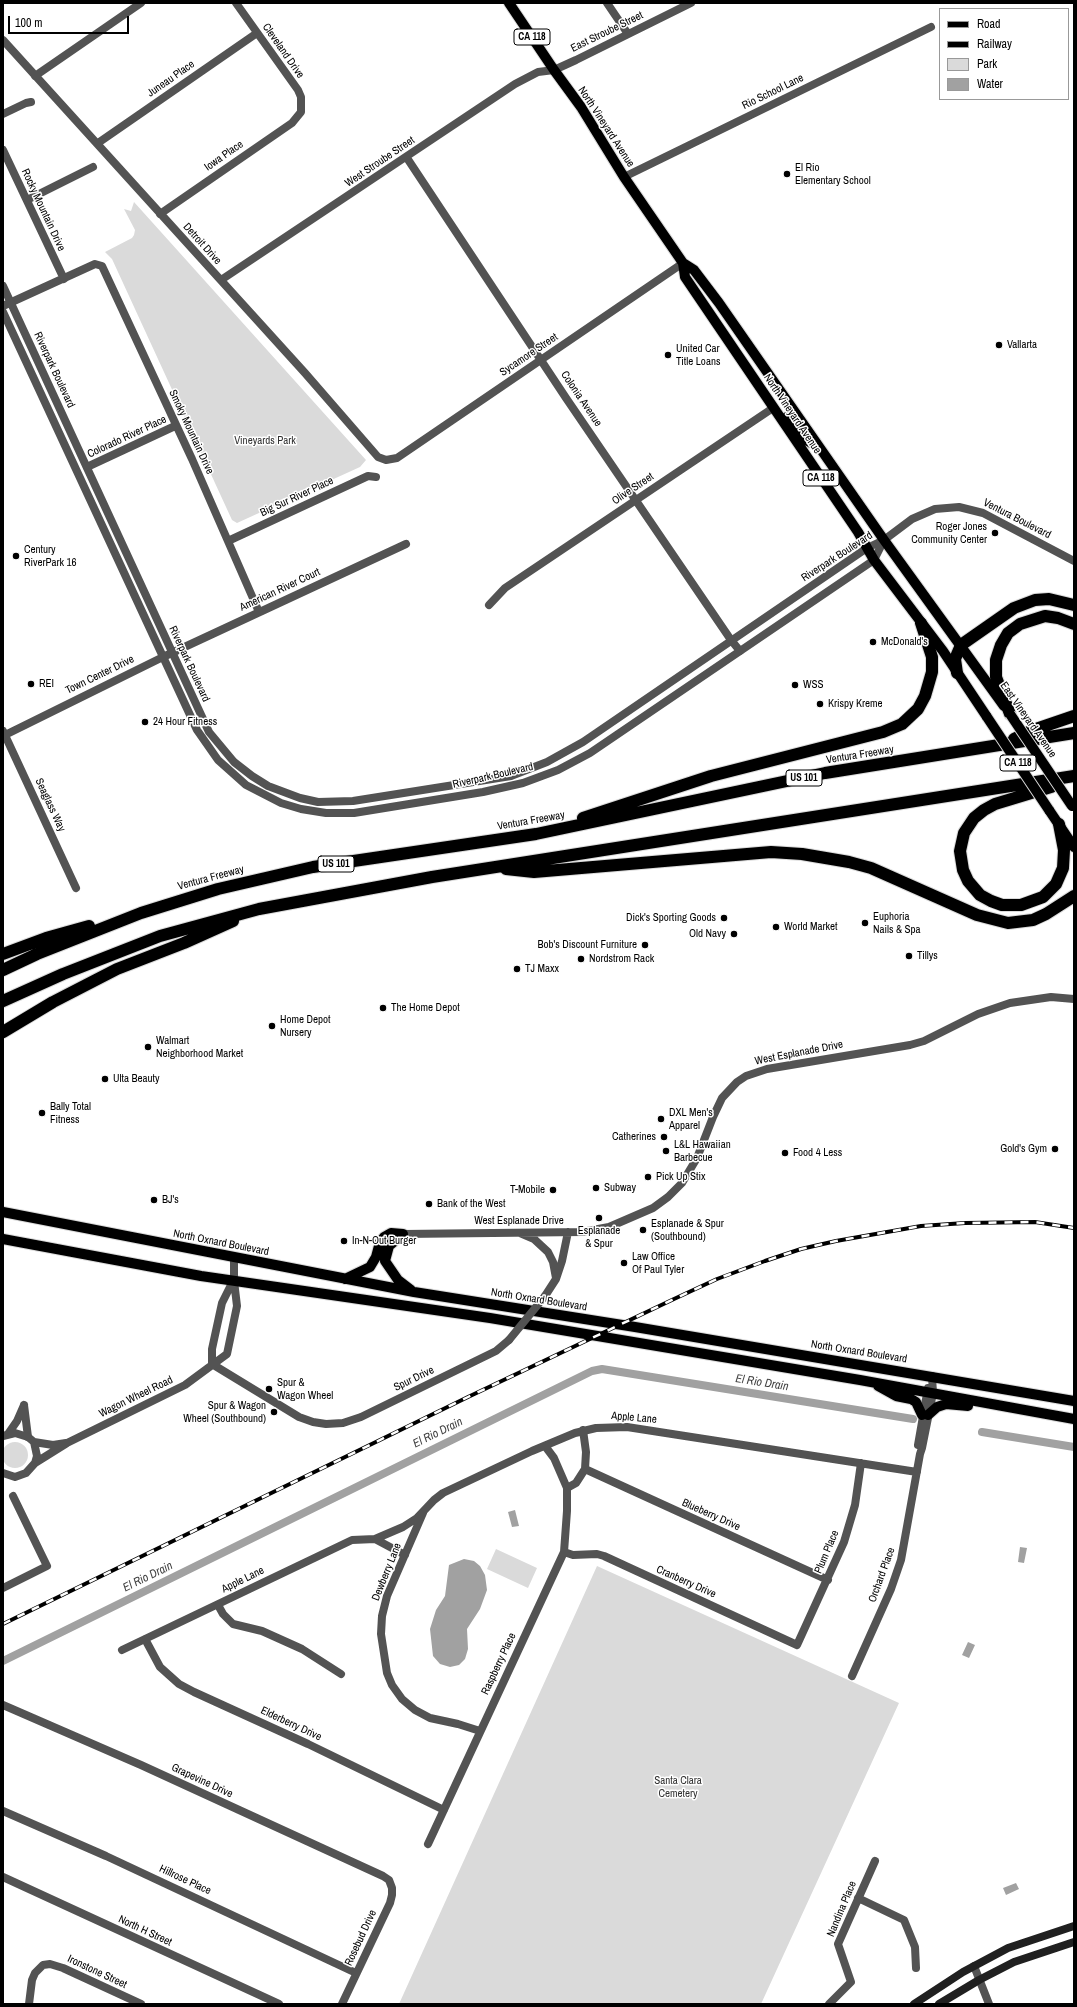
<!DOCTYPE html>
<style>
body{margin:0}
#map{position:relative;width:1077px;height:2007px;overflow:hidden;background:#fff;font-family:"Archivo Narrow",sans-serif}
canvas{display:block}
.frame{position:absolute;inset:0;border:4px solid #000;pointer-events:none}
.legend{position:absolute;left:939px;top:8px;width:130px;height:92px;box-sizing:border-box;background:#fff;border:1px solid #999;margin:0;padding:5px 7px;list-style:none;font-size:12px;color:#000}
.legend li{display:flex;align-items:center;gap:8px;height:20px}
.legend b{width:20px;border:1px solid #999}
.scale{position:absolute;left:8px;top:16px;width:121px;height:18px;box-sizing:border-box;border:2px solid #000;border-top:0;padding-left:5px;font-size:12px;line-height:14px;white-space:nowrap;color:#000;-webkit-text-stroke:3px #fff;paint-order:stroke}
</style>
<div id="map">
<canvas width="1077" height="2007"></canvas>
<div class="frame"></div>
<ul class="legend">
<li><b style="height:5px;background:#000"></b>Road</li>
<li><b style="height:5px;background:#000"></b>Railway</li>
<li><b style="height:11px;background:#dadada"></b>Park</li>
<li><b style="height:11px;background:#a1a1a1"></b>Water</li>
</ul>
<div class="scale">100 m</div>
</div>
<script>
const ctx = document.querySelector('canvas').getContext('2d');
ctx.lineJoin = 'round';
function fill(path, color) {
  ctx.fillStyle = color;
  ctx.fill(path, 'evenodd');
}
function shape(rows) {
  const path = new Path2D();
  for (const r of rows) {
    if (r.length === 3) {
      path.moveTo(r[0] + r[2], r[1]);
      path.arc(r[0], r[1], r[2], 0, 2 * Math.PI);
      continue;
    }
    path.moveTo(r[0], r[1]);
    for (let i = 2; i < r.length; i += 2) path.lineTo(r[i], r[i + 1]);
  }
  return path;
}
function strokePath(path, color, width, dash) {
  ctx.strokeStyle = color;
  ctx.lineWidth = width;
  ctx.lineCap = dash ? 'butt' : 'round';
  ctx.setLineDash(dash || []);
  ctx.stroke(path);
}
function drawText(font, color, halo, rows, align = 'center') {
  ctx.font = font + ' "Archivo Narrow",sans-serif';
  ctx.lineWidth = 3;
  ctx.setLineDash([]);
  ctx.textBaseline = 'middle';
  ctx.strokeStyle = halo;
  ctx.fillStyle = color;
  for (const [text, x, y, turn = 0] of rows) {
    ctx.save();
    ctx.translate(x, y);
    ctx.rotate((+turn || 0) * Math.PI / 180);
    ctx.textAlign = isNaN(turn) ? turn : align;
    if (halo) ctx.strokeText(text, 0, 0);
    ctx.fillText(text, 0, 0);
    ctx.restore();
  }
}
const green = shape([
 [134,202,366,460,360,467,237,523,232,520,112,259,105,252,132,238,134,235,135,230,124,209,131,211],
 [15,1455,13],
 [496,1549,537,1568,528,1588,487,1569],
 [597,1566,899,1703,761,2004,399,2004]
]);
const water = shape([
 [515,1510,519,1526,512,1527,508,1512],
 [1020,1547,1027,1548,1024,1563,1018,1562],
 [464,1559,474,1561,480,1566,485,1575,487,1590,480,1609,467,1629,468,1649,465,1659,459,1665,450,1667,440,1664,433,1656,430,1629,436,1610,445,1596,449,1565],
 [968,1642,975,1645,969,1658,962,1655],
 [1016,1883,1019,1889,1006,1895,1003,1888]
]);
const canal = shape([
 [982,1432,1074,1447],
 [3,1661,592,1371,602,1369,913,1419]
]);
const minor = shape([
 [607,3,628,34],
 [3,40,305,373,378,457,386,460,397,458,683,263],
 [35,76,141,3],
 [3,114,26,103,31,102],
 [98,143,257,33],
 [3,150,64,279],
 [407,158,566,398,731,640,740,651],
 [624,177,931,27],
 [27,200,93,167],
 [160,214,292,123,301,112,301,97,298,90,236,3],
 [221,280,515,84,538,72,554,70,576,60,691,3],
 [3,306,95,264,102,266,192,459,259,612],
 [87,467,175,426],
 [228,541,368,476,376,477],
 [489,605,505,588,773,408],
 [3,731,76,888],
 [3,736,163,657,406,544],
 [24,1405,28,1437],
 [8,1434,17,1421,24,1405],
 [918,1445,928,1388],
 [585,1469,828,1580],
 [567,1488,576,1483,585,1469,586,1452,583,1430],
 [423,1513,387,1596,382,1616,381,1634,387,1673,392,1685,402,1699,415,1710,430,1718,458,1724,480,1731],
 [375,1539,403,1527,417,1518,434,1500,443,1493,532,1451,575,1433,596,1428,627,1427,917,1472],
 [564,1552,573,1555,597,1554,604,1556,797,1645,844,1542,855,1505,861,1463],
 [3,1588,47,1566,13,1496],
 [218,1605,223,1614,233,1624,262,1631,302,1649,341,1674],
 [145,1639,160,1667,179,1684,194,1692,308,1744,444,1810],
 [122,1650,352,1540,375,1539,405,1555],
 [852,1676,891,1589,901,1560,920,1454,922,1448,933,1393,932,1376],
 [3,1705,141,1765,383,1876,389,1880,392,1888,392,1895,390,1903,342,2004],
 [3,1811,106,1856,356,1973],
 [428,1844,564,1552,567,1511,567,1488,554,1458,545,1446],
 [858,1898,904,1920,915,1947,916,1968],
 [974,1966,989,2004],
 [29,2004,32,1980,35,1973,43,1965,50,1964,63,1968,141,2004],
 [829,2004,851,1982,838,1944,875,1861]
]);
const tertiary = shape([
 [3,286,209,732,234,762,252,776,268,786,300,798,318,802,353,801,511,776,547,762,583,742,867,548,884,540,912,519,935,509,959,507,983,513,1074,561],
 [3,312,197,730,218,760,246,785,281,803,301,809,326,813,354,813,483,792,523,783,558,770,590,753,874,560,884,540],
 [520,1233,534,1239,548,1252,553,1262,556,1278],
 [403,1234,582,1232,609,1227,653,1208,668,1197,682,1183,697,1158,713,1117,722,1098,737,1082,746,1076,767,1069,910,1045,924,1041,978,1014,1010,1003,1051,997,1074,999],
 [545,1296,556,1279,562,1261,568,1232],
 [212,1364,299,1417,313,1422,326,1424,343,1423,361,1417,496,1351,509,1340],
 [212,1364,212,1349,222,1303,233,1281],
 [3,1436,15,1433,28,1437,34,1442,37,1456,35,1463,26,1473,15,1477,3,1473],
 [34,1442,53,1445,66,1443],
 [35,1463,67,1443,185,1385,227,1354,237,1306,234,1281,234,1258],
 [3,1877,279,2004]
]);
const secondary = shape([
 [914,2004,963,1972,1008,1948,1074,1926],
 [939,2004,979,1980,1014,1962,1074,1942]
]);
const primary = shape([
 [509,3,554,70,581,107,624,177,683,263,694,270,719,303,884,540,1004,706],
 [683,263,685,277,858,532,874,560,943,651,987,717],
 [787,417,803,438,816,446],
 [1049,810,1074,847],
 [3,1212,414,1292,635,1327,1074,1401],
 [403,1234,389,1246,385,1261,398,1280,411,1290],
 [3,1239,201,1276,490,1318,860,1380,1074,1419],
 [345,1279,370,1267,376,1257,380,1242,384,1237,391,1233,403,1234],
 [878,1386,896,1396,911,1399,916,1402,922,1415],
 [928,1415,937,1407,946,1404,968,1406]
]);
const motorway = shape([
 [957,673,955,659,961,645,1014,608,1035,600,1049,599,1074,605],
 [1010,714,996,677,996,660,1001,645,1008,633,1020,624,1045,616,1058,618,1074,624],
 [1014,739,1033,730,1074,716],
 [1058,782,1051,787,995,804,984,810,974,818,964,833,960,851,963,870,968,881,980,895,991,901,1002,905,1021,905,1043,897,1056,884,1063,868,1064,850,1059,824],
 [583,818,711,776,883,732,902,724,918,709,925,696,932,672,932,657,921,623],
 [506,869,534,872,771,852,802,854,849,862,871,868,977,915,1008,923,1033,920,1046,914,1074,896],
 [3,954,46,938,89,926],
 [3,970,37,954,141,913,218,889,313,867,536,834,825,773,1074,733],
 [3,1001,63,974,160,936,259,909,432,877,1074,776],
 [3,1032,53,1002,117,969,184,943,233,921]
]);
const rail = shape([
 [3,1624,468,1397,674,1299,717,1279,765,1261,801,1249,836,1241,921,1226,965,1223,1035,1222,1074,1228]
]);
const tertiaryBridge = shape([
 [509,1340,545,1296]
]);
const primaryBridge = shape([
 [1010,714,1072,806],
 [987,717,1049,810]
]);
const markers = [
 [787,174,4,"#000"],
 [999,345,4,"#000"],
 [668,355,4,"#000"],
 [995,533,4,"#000"],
 [16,556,4,"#000"],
 [873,642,4,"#000"],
 [31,684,4,"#000"],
 [795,685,4,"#000"],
 [820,704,4,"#000"],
 [145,722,4,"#000"],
 [724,918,4,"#000"],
 [865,923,4,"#000"],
 [776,927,4,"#000"],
 [734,934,4,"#000"],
 [645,945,4,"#000"],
 [909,956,4,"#000"],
 [581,959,4,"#000"],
 [517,969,4,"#000"],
 [383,1008,4,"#000"],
 [272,1026,4,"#000"],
 [148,1047,4,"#000"],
 [105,1079,4,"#000"],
 [42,1113,4,"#000"],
 [661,1119,4,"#000"],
 [664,1137,4,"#000"],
 [1055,1149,4,"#000"],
 [666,1151,4,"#000"],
 [785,1153,4,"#000"],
 [648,1177,4,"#000"],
 [596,1188,4,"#000"],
 [553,1190,4,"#000"],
 [154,1200,4,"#000"],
 [429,1204,4,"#000"],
 [599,1218,4,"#000"],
 [643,1230,4,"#000"],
 [344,1241,4,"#000"],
 [624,1263,4,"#000"],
 [269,1389,4,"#000"],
 [274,1412,4,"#000"]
];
const shields = [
 [532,37,36],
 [821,478,36],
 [1018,763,36],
 [804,778,36],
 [336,864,36]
];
const shieldNames = [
 ["CA 118",532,37],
 ["CA 118",821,478],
 ["CA 118",1018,763],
 ["US 101",804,778],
 ["US 101",336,864]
];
const streetNames = [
 ["East Stroube Street",607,32,-26],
 ["Cleveland Drive",283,51,55],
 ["Juneau Place",171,79,-35],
 ["Rio School Lane",773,92,-26],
 ["North Vineyard Avenue",606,127,57],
 ["Iowa Place",224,156,-35],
 ["West Stroube Street",380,162,-34],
 ["Rocky Mountain Drive",43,210,65],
 ["Detroit Drive",202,244,48],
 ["Sycamore Street",529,355,-34],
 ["Riverpark Boulevard",54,370,65],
 ["Colonia Avenue",581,399,56],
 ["North Vineyard Avenue",792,414,56],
 ["Smoky Mountain Drive",191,432,65],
 ["Colorado River Place",127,437,-25],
 ["Olive Street",633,489,-34],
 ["Big Sur River Place",297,497,-25],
 ["Ventura Boulevard",1017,519,27],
 ["Riverpark Boulevard",837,557,-33],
 ["American River Court",280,590,-25],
 ["Riverpark Boulevard",189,664,65],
 ["Town Center Drive",100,675,-26],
 ["East Vineyard Avenue",1028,720,55],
 ["Ventura Freeway",860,755,-9],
 ["Riverpark Boulevard",493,776,-13],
 ["Seaglass Way",50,805,65],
 ["Ventura Freeway",531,821,-10],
 ["Ventura Freeway",211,878,-15],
 ["West Esplanade Drive",799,1053,-11],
 ["West Esplanade Drive",519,1221],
 ["North Oxnard Boulevard",221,1243,11],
 ["North Oxnard Boulevard",539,1300,9],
 ["North Oxnard Boulevard",859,1352,9],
 ["Spur Drive",414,1379,-26],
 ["Wagon Wheel Road",136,1397,-26],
 ["Apple Lane",634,1418,5],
 ["Blueberry Drive",711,1515,24],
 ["Plum Place",827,1552,-67],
 ["Dewberry Lane",387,1572,-68],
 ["Orchard Place",882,1575,-70],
 ["Apple Lane",243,1580,-26],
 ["Cranberry Drive",686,1582,24],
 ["Raspberry Place",499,1664,-65],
 ["Elderberry Drive",291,1724,25],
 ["Grapevine Drive",202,1781,25],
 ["Hillrose Place",185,1880,25],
 ["Nandina Place",842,1909,-67],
 ["North H Street",145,1931,25],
 ["Rosebud Drive",361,1938,-65],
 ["Ironstone Street",97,1972,25]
];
const poiNames = [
 ["El Rio",795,168],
 ["Elementary School",795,181],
 ["Vallarta",1007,345],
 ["United Car",676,349],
 ["Title Loans",676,362],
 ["Roger Jones",987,527,"right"],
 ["Community Center",987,540,"right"],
 ["Century",24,550],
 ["RiverPark 16",24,563],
 ["McDonald's",881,642],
 ["REI",39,684],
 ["WSS",803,685],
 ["Krispy Kreme",828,704],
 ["24 Hour Fitness",153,722],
 ["Euphoria",873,917],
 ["Nails & Spa",873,930],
 ["Dick's Sporting Goods",716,918,"right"],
 ["World Market",784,927],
 ["Old Navy",726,934,"right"],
 ["Bob's Discount Furniture",637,945,"right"],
 ["Tillys",917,956],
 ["Nordstrom Rack",589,959],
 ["TJ Maxx",525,969],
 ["The Home Depot",391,1008],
 ["Home Depot",280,1020],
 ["Nursery",280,1033],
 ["Walmart",156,1041],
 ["Neighborhood Market",156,1054],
 ["Ulta Beauty",113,1079],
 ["Bally Total",50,1107],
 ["Fitness",50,1120],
 ["DXL Men's",669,1113],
 ["Apparel",669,1126],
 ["Catherines",656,1137,"right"],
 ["L&L Hawaiian",674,1145],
 ["Barbecue",674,1158],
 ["Gold's Gym",1047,1149,"right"],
 ["Food 4 Less",793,1153],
 ["Pick Up Stix",656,1177],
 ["Subway",604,1188],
 ["T-Mobile",545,1190,"right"],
 ["BJ's",162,1200],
 ["Bank of the West",437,1204],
 ["Esplanade & Spur",651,1224],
 ["(Southbound)",651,1237],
 ["Esplanade",599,1231,"center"],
 ["& Spur",599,1244,"center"],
 ["In-N-Out Burger",352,1241],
 ["Law Office",632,1257],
 ["Of Paul Tyler",632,1270],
 ["Spur &",277,1383],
 ["Wagon Wheel",277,1396],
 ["Spur & Wagon",266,1406,"right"],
 ["Wheel (Southbound)",266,1419,"right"]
];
const parkNames = [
 ["Vineyards Park",265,441],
 ["Santa Clara",678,1781],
 ["Cemetery",678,1794]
];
const waterNames = [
 ["El Rio Drain",762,1383,9],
 ["El Rio Drain",438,1433,-26],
 ["El Rio Drain",148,1577,-26]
];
fill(green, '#dadada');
fill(water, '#a1a1a1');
strokePath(canal, '#a1a1a1', 8);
strokePath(primary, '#dbdbdb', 12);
strokePath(motorway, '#dbdbdb', 14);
strokePath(minor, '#535353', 8);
strokePath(tertiary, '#535353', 8);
strokePath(secondary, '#202020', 8);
strokePath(primary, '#000', 10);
strokePath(motorway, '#000', 12);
strokePath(rail, '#000', 4);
strokePath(rail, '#fff', 2.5, [8]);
strokePath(primaryBridge, '#dbdbdb', 12, []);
strokePath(tertiaryBridge, '#535353', 8);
strokePath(primaryBridge, '#000', 10);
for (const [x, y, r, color] of markers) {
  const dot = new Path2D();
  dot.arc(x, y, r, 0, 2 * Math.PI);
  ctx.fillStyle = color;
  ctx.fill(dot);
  strokePath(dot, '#fff', 1.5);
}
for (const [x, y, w] of shields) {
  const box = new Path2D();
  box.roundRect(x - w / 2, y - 8, w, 16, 3);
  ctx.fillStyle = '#fff';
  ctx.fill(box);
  strokePath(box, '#000', 1);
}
drawText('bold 10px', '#000', null, shieldNames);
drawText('11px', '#000', '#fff', streetNames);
drawText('11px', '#000', '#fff', poiNames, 'left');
drawText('11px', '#313131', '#fff', parkNames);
drawText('italic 12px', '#424242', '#fff', waterNames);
</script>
